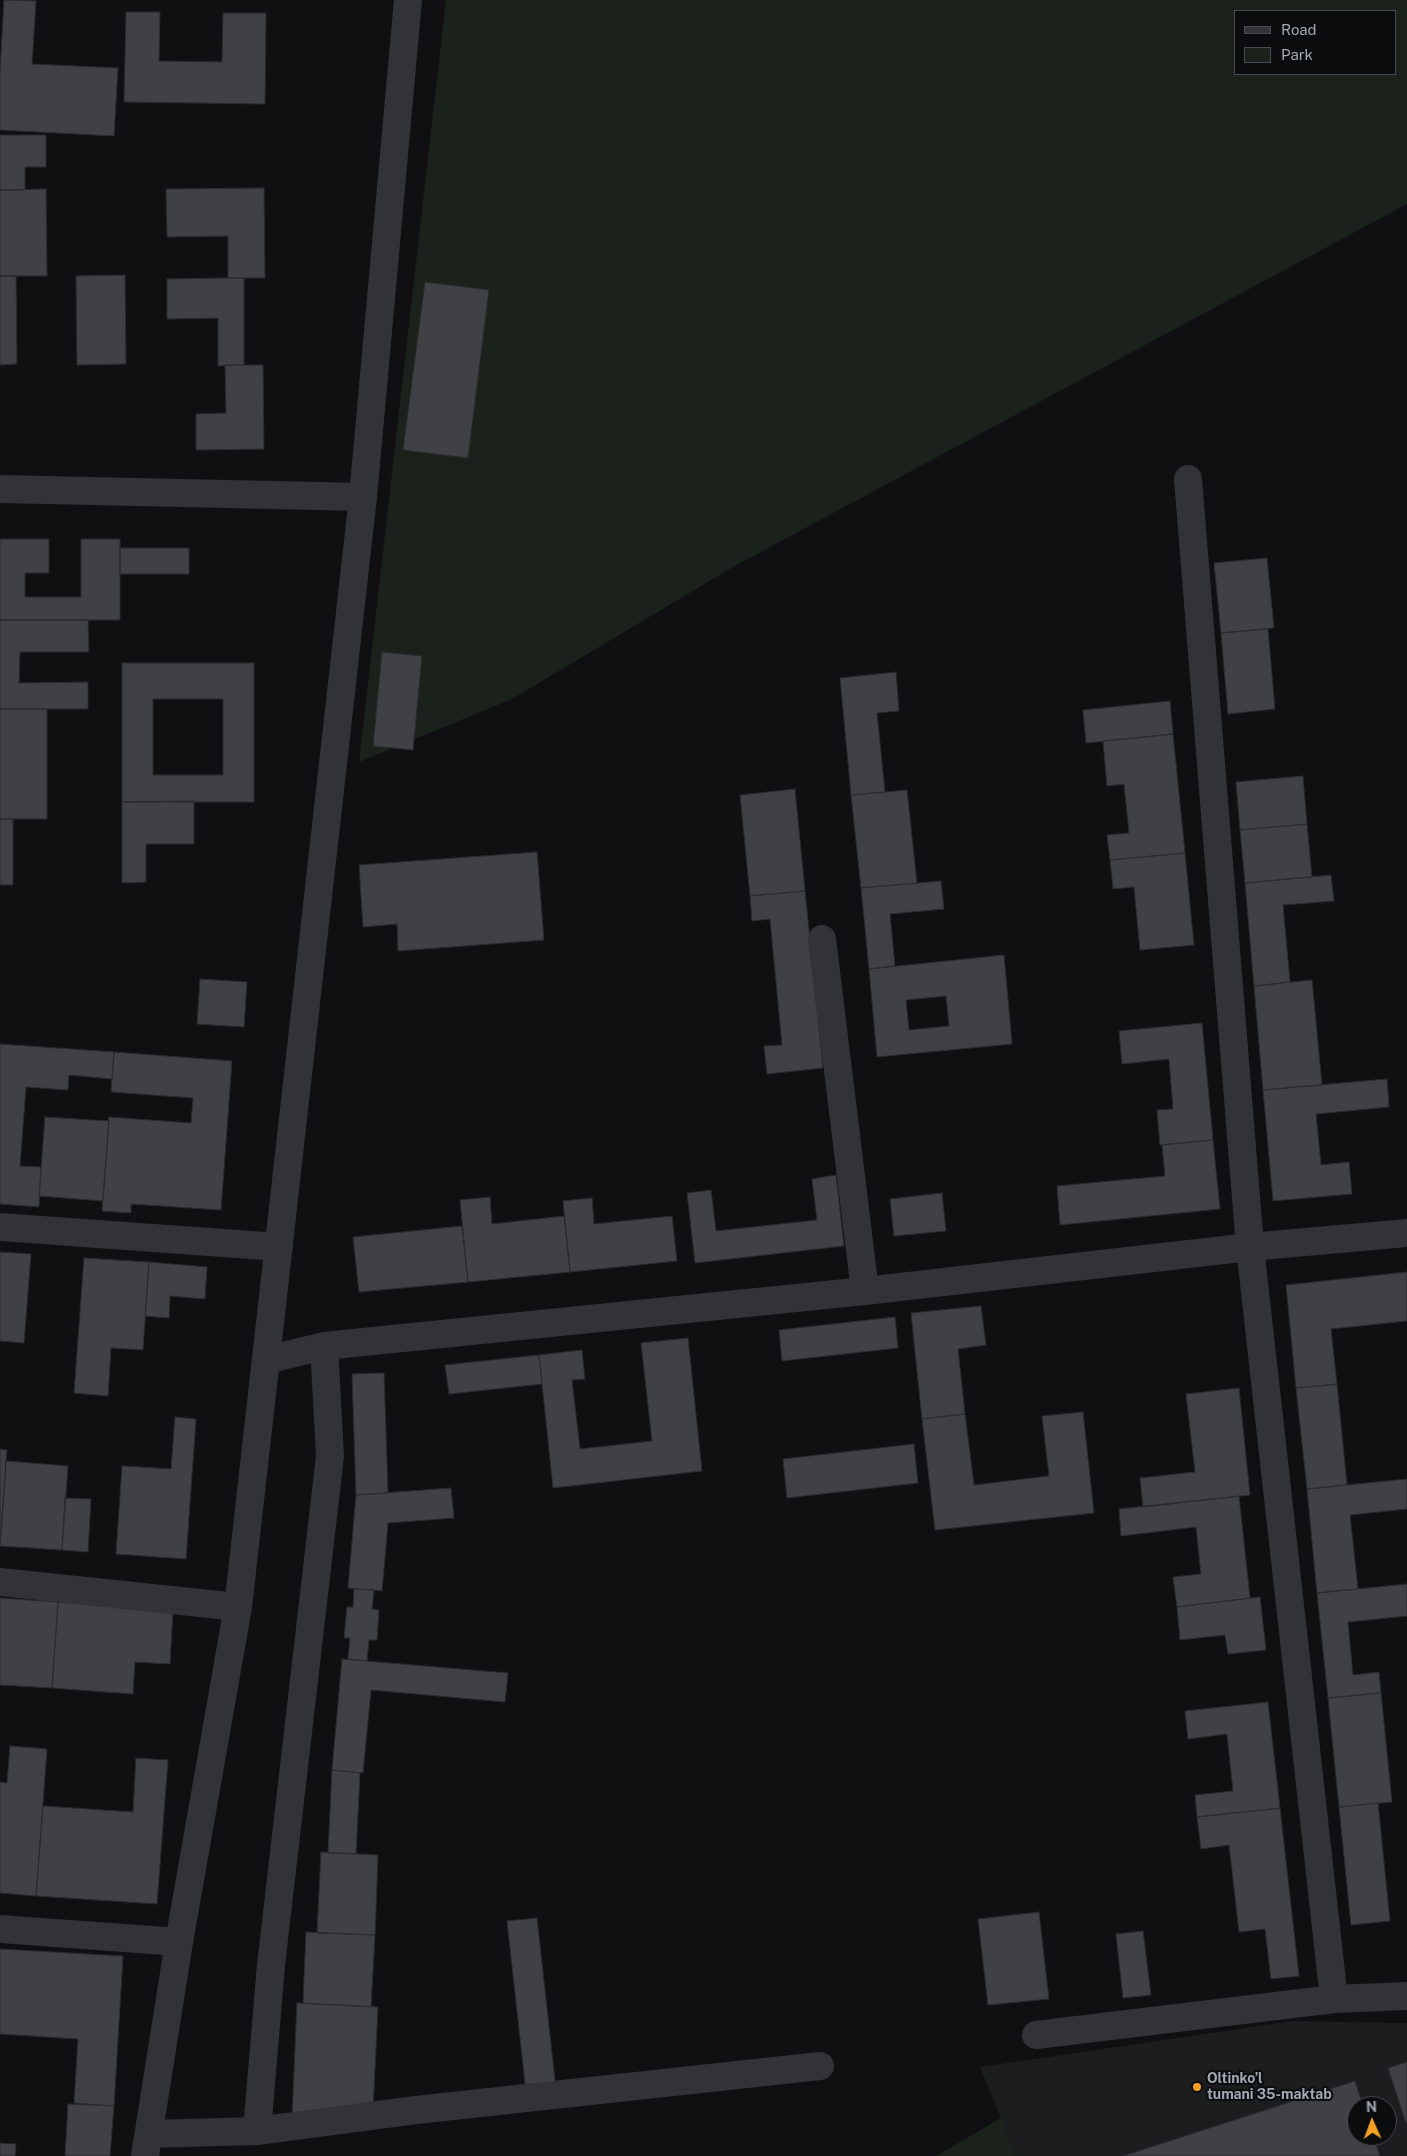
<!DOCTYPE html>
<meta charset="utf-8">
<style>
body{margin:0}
#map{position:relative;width:1407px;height:2156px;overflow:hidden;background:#101012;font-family:"Public Sans",sans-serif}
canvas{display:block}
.legend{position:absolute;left:1234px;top:10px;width:162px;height:65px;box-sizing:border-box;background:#0b0c0d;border:1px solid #474a4f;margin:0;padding:6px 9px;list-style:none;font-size:15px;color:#a1a8b3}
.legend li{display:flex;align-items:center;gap:10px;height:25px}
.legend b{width:25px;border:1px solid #474a4f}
.north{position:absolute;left:1347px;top:2096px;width:50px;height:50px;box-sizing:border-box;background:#0b0c0d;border:1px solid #474a4f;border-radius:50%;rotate:358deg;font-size:14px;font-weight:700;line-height:20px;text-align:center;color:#a1a8b3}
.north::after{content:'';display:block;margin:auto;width:18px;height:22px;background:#f4a026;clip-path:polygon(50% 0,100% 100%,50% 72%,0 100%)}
</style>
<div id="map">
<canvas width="1407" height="2156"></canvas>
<ul class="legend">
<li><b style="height:6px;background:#313337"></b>Road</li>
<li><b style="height:14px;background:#1b221b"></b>Park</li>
</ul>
<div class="north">N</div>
</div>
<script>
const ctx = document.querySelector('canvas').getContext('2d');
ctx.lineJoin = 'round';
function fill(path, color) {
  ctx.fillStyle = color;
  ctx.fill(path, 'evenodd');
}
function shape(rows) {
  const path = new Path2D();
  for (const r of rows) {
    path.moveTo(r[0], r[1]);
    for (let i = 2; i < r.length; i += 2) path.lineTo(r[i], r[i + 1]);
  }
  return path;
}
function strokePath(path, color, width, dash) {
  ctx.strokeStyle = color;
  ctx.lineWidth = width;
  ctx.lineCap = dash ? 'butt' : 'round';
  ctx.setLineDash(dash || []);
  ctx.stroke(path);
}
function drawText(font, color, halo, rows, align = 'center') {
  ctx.font = font + ' "Public Sans",sans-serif';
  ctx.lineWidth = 4;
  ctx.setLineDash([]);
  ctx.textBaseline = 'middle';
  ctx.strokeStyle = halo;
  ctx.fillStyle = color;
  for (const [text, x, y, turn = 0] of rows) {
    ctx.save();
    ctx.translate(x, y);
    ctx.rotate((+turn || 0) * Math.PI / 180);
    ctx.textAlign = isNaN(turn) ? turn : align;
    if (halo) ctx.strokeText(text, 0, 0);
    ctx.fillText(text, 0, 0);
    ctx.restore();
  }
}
const built = shape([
 [1293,2021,1407,2023,1407,2156,1016,2156,980,2067],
 [1357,2106,1387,2106,1387,2136,1357,2136]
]);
const green = shape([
 [446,0,1407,0,1407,204,733,567,512,699,359,762],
 [1236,11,1396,11,1396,74,1236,74],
 [1001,2118,1016,2156,936,2156]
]);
const building = shape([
 [4,0,36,1,32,64,118,68,114,136,0,130,0,71,4,0],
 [126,12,160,12,159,61,222,62,223,13,266,13,265,104,124,102,126,12],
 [0,135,46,135,46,167,25,167,25,190,0,190,0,135],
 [264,188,265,278,228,278,228,236,167,237,166,189,264,188],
 [46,189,47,276,0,276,0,190,46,189],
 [125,275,126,364,77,365,76,276,125,275],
 [0,276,16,276,17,364,0,365,0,276],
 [228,278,244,278,244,365,218,366,218,318,167,319,167,279,228,278],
 [425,282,489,290,468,458,403,450,425,282],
 [225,365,263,365,264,449,196,450,196,414,226,413,225,365],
 [0,539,49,539,49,573,25,573,25,597,81,597,81,539,120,539,120,620,0,620,0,539],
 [120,548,189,548,189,574,120,574,120,548],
 [1267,558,1274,628,1221,633,1214,563,1267,558],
 [0,620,88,620,89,652,20,652,19,683,88,682,88,709,0,709,0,620],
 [1268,629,1275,709,1228,714,1221,633,1268,629],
 [382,652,422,656,413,750,373,746,382,652],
 [122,663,254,663,254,802,122,802,122,663],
 [153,699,223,699,223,775,153,775,153,699],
 [896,672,899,711,877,713,885,792,851,795,840,678,896,672],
 [1170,701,1173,734,1086,743,1083,710,1170,701],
 [0,709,47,709,47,819,0,819,0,709],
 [1173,734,1185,853,1110,860,1107,835,1129,833,1124,784,1107,786,1103,741,1173,734],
 [1303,776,1307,824,1240,830,1236,782,1303,776],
 [795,789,805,891,750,896,740,795,795,789],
 [907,790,917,883,861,888,851,795,907,790],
 [194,801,194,844,146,844,146,882,122,883,122,802,194,801],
 [0,819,13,819,13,885,0,885,0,819],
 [1307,824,1312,877,1245,883,1240,830,1307,824],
 [537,852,544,940,398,951,397,924,363,927,359,865,537,852],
 [1185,853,1194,945,1140,950,1134,887,1113,889,1110,860,1185,853],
 [1331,875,1334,901,1283,905,1290,982,1254,986,1245,883,1331,875],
 [941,881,944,909,890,914,895,966,869,969,861,888,941,881],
 [805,891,823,1068,767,1074,764,1046,782,1045,770,919,752,921,750,896,805,891],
 [1004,955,1012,1044,877,1057,869,969,1004,955],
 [946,996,949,1026,909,1030,906,1000,946,996],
 [200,979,247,982,244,1027,197,1024,200,979],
 [1312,980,1322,1085,1263,1090,1254,986,1312,980],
 [1202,1023,1213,1140,1160,1145,1157,1110,1173,1109,1169,1059,1122,1064,1119,1031,1202,1023],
 [0,1044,114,1052,112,1079,69,1075,68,1090,26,1087,20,1166,41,1167,39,1207,0,1204,0,1044],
 [114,1052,232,1061,221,1210,131,1204,131,1213,102,1211,109,1117,191,1123,193,1098,111,1092,114,1052],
 [1387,1079,1389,1107,1316,1114,1321,1165,1349,1162,1352,1194,1273,1201,1263,1090,1387,1079],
 [45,1117,109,1121,103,1201,39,1196,45,1117],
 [1213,1140,1220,1209,1060,1225,1057,1186,1165,1176,1162,1145,1213,1140],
 [836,1175,844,1246,695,1263,687,1193,711,1190,716,1231,817,1220,812,1179,836,1175],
 [942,1193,946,1231,894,1236,890,1199,942,1193],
 [490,1197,492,1224,564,1216,570,1272,468,1282,460,1200,490,1197],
 [592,1198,594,1224,672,1216,677,1261,570,1272,563,1201,592,1198],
 [462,1226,468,1282,359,1292,353,1237,462,1226],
 [0,1252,31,1254,24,1343,0,1341,0,1252],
 [84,1258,149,1262,143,1350,111,1348,108,1396,74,1393,84,1258],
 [149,1262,207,1267,205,1299,170,1296,169,1318,145,1316,149,1262],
 [1407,1272,1407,1321,1331,1329,1337,1384,1296,1388,1286,1285,1407,1272],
 [981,1306,986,1345,958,1349,965,1414,922,1419,911,1313,981,1306],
 [895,1317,898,1348,782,1361,779,1330,895,1317],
 [688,1338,702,1471,553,1488,539,1355,582,1350,585,1379,572,1380,580,1449,652,1441,641,1343,688,1338],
 [539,1355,542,1384,449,1394,445,1365,539,1355],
 [384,1373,388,1493,356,1495,352,1374,384,1373],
 [1337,1384,1347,1485,1307,1489,1296,1388,1337,1384],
 [1239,1388,1250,1495,1143,1507,1140,1478,1195,1472,1186,1394,1239,1388],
 [1083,1412,1094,1513,935,1530,922,1419,965,1414,974,1485,1049,1476,1042,1416,1083,1412],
 [175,1417,196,1419,186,1559,116,1554,122,1466,171,1469,175,1417],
 [914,1444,918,1483,787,1498,783,1459,914,1444],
 [0,1449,7,1450,0,1545,0,1449],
 [6,1461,68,1466,62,1550,0,1546,6,1461],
 [1407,1479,1407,1509,1350,1515,1358,1589,1317,1593,1307,1489,1407,1479],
 [451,1488,454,1518,388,1523,382,1591,348,1588,356,1495,451,1488],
 [1239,1496,1250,1598,1177,1607,1173,1577,1201,1574,1196,1527,1121,1536,1119,1509,1239,1496],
 [65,1498,91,1499,88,1552,62,1550,65,1498],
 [1407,1584,1407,1616,1348,1622,1353,1675,1379,1672,1381,1693,1328,1698,1317,1593,1407,1584],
 [354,1589,374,1590,372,1609,379,1610,377,1640,369,1640,367,1661,348,1659,350,1638,344,1638,347,1607,353,1607,354,1589],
 [1260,1597,1266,1650,1228,1654,1225,1635,1180,1640,1177,1607,1260,1597],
 [0,1598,58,1602,52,1688,0,1685,0,1598],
 [58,1602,173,1611,170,1664,135,1662,133,1694,52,1688,58,1602],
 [342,1659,508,1673,505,1702,371,1690,363,1773,332,1770,342,1659],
 [1381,1693,1392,1802,1339,1807,1328,1698,1381,1693],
 [1268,1702,1280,1808,1197,1817,1195,1795,1233,1791,1227,1734,1188,1739,1185,1711,1268,1702],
 [10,1746,47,1749,36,1896,0,1893,0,1782,7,1783,10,1746],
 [136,1758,168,1760,157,1904,36,1896,43,1806,133,1812,136,1758],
 [332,1770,360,1773,356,1854,328,1853,332,1770],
 [1378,1803,1390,1921,1351,1925,1339,1807,1378,1803],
 [1280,1808,1299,1976,1271,1979,1265,1929,1239,1932,1229,1845,1201,1849,1197,1817,1280,1808],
 [321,1852,378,1855,375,1935,317,1933,321,1852],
 [1039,1912,1049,1999,988,2005,978,1919,1039,1912],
 [537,1918,556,2089,526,2092,507,1921,537,1918],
 [1143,1931,1151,1995,1123,1998,1116,1934,1143,1931],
 [306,1932,375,1935,371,2007,303,2003,306,1932],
 [0,1949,123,1956,114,2106,74,2103,78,2039,0,2034,0,1949],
 [297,2003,378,2007,373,2110,292,2119,297,2003],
 [1407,2062,1407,2123,1406,2123,1388,2068,1407,2062],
 [1355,2081,1363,2106,1357,2106,1357,2136,1373,2136,1380,2156,1123,2156,1355,2081],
 [68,2104,114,2106,110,2156,65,2156,68,2104],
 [0,2143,16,2144,15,2156,0,2156,0,2143]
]);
const minor = shape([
 [1188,479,1250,1247,1334,1999],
 [0,489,363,497],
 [822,939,865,1291],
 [0,1227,279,1247],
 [324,1346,330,1456,271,1965,257,2131,416,2110,820,2066],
 [266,1360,324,1346,865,1291,1250,1247,1407,1233],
 [0,1582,238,1607],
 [0,1929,179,1942],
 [1036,2035,1334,1999,1407,1996],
 [149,2134,257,2131]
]);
const tertiary = shape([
 [145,2156,179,1942,238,1607,363,497,408,0]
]);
const markers = [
 [1197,2087,5,"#f4a026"]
];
const poiNames = [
 ["Oltinko’l",1207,2079],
 ["tumani 35-maktab",1207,2095]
];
fill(built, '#1c1d1f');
fill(green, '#1b221b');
fill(building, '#3f4145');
strokePath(building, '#2a2b2e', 1);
strokePath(minor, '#313337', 28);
strokePath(tertiary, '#313337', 28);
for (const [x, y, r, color] of markers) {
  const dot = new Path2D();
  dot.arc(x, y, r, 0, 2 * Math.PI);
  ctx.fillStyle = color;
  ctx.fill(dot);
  strokePath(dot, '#0b0c0d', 2);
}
drawText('bold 14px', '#a1a8b3', '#0b0c0d', poiNames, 'left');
</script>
